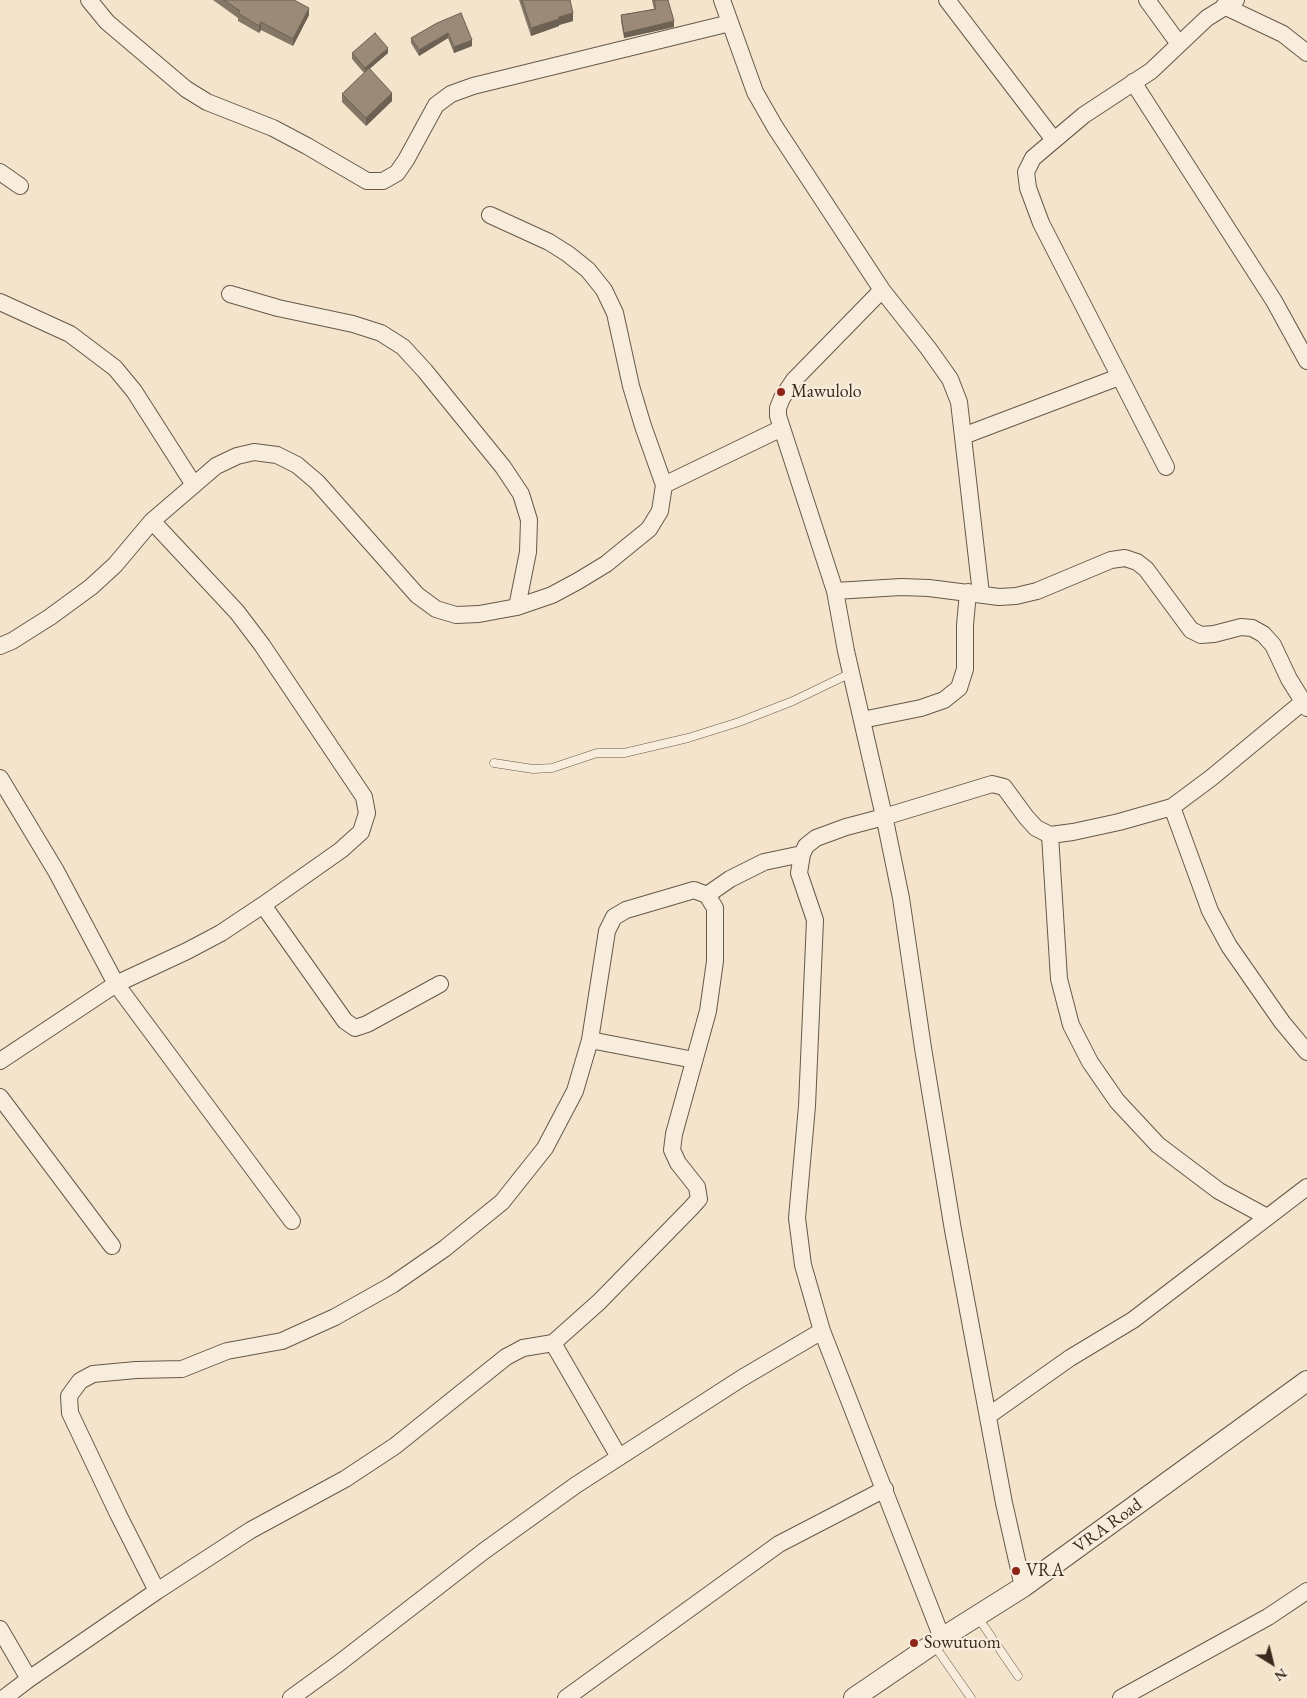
<!DOCTYPE html>
<style>
body{margin:0}
#map{position:relative;width:1307px;height:1698px;overflow:hidden;background:#f4e4cb;font-family:"EB Garamond",serif}
canvas{display:block}
.north{position:absolute;left:1247px;top:1638px;width:50px;height:50px;-webkit-text-stroke:4px #f8eddd;paint-order:stroke;rotate:144deg;font-size:14px;font-weight:700;line-height:20px;text-align:center;color:#38291c}
.north::after{content:'';display:block;margin:auto;width:18px;height:22px;background:#38291c;clip-path:polygon(50% 0,100% 100%,50% 72%,0 100%)}
</style>
<div id="map">
<canvas width="1307" height="1698"></canvas>
<div class="north">N</div>
</div>
<script>
const ctx = document.querySelector('canvas').getContext('2d');
ctx.lineJoin = 'round';
function shape(rows) {
  const path = new Path2D();
  for (const r of rows) {
    path.moveTo(r[0], r[1]);
    for (let i = 2; i < r.length; i += 2) path.lineTo(r[i], r[i + 1]);
  }
  return path;
}
function strokePath(path, color, width, dash) {
  ctx.strokeStyle = color;
  ctx.lineWidth = width;
  ctx.lineCap = dash ? 'butt' : 'round';
  ctx.setLineDash(dash || []);
  ctx.stroke(path);
}
function fill(path, color) {
  ctx.fillStyle = color;
  ctx.fill(path, 'evenodd');
}
function drawText(font, color, halo, rows, align = 'center') {
  ctx.font = font + ' "EB Garamond",serif';
  ctx.lineWidth = 4.5;
  ctx.setLineDash([]);
  ctx.textBaseline = 'middle';
  ctx.strokeStyle = halo;
  ctx.fillStyle = color;
  for (const [text, x, y, turn = 0] of rows) {
    ctx.save();
    ctx.translate(x, y);
    ctx.rotate((+turn || 0) * Math.PI / 180);
    ctx.textAlign = isNaN(turn) ? turn : align;
    if (halo) ctx.strokeText(text, 0, 0);
    ctx.fillText(text, 0, 0);
    ctx.restore();
  }
}
const service = shape([
 [494,763,533,769,552,768,597,753,624,753,688,738,739,722,793,701,851,673],
 [977,1616,1018,1676],
 [934,1645,971,1698]
]);
const minor = shape([
 [89,0,107,22,186,89,207,102,273,128,307,146,367,181,383,181,397,173,406,160,436,105,451,94,473,86,730,23],
 [722,0,755,92,775,127,882,290,928,348,950,379,959,402,981,594],
 [947,0,1054,140],
 [1147,0,1179,44],
 [1224,6,1283,34,1307,53],
 [1133,82,1274,301,1307,361],
 [0,172,20,186],
 [490,215,549,242,568,254,588,270,604,290,615,313,631,386,643,426,664,485],
 [882,290,794,380,782,398,778,408,778,416,835,591,846,651,886,825,901,898,923,1048,953,1230,1004,1503,1023,1587],
 [230,294,278,308,353,324,381,333,403,347,425,371,503,467,521,494,529,520,528,552,517,607],
 [0,302,70,334,115,368,134,391,194,485],
 [963,436,1119,377],
 [1166,467,1041,223,1028,188,1026,172,1033,158,1084,115,1151,71,1207,18,1236,0],
 [835,591,901,587,929,588,999,597,1016,596,1037,591,1111,560,1125,558,1137,562,1146,569,1191,630,1201,635,1214,634,1241,627,1252,628,1263,634,1273,645,1289,679,1307,708],
 [0,646,12,641,50,617,91,587,115,565,152,521,216,466,237,456,254,452,277,455,297,465,317,482,417,595,436,609,456,615,479,614,517,607,552,595,578,581,606,564,649,529,660,511,664,485,782,428],
 [862,720,921,708,944,700,959,688,965,669,965,625,968,592],
 [0,778,56,871,116,984,292,1221],
 [1172,807,1210,911,1229,946,1282,1022,1307,1052],
 [1050,835,1059,979,1071,1025,1090,1062,1117,1101,1158,1145,1219,1191,1267,1217],
 [707,895,730,879,764,862,802,854],
 [263,905,345,1021,355,1028,367,1024,440,984],
 [590,1040,694,1060],
 [0,1061,116,984,187,951,221,933,263,905,341,850,361,832,367,813,364,797,262,645,237,612,152,521],
 [0,1097,112,1246],
 [553,1343,619,1457],
 [988,1416,1070,1358,1133,1320,1307,1187],
 [0,1629,29,1679],
 [942,1638,822,1331,803,1265,797,1218,807,1106,815,920,799,873,802,854,806,846,816,838,846,827,884,817,992,784,1004,787,1026,817,1036,828,1050,835,1073,832,1119,822,1172,807,1211,778,1303,702],
 [4,1698,29,1679,157,1591,251,1530,345,1479,395,1446,506,1357,523,1348,553,1343,599,1302,691,1208,699,1199,697,1187,678,1163,672,1150,674,1134,708,1011,715,961,715,908,707,895,694,890,626,910,614,917,607,931,590,1040,575,1091,545,1148,502,1202,444,1249,392,1285,335,1317,282,1341,227,1351,182,1369,136,1370,93,1374,80,1381,69,1396,70,1413,118,1514,157,1591],
 [291,1698,338,1664,484,1551,576,1485,742,1378,822,1331],
 [566,1698,779,1544,885,1489],
 [1121,1698,1268,1617,1307,1591]
]);
const tertiary = shape([
 [854,1698,942,1638,1023,1587,1307,1381]
]);
const wall = shape([
 [213,0,294,0,309,15,293,46,261,30,259,33,238,21,238,18],
 [519,0,570,0,573,21,559,25,559,26,531,36],
 [652,0,668,0,674,27,624,38,621,21,621,15,654,9],
 [437,23,472,46,454,53,448,38,419,56,411,43,411,38],
 [352,53,388,53,369,69,392,101,366,126,342,102,342,94,364,73,352,59]
]);
const shadedWall = shape([
 [309,8,309,15,293,46,293,39],
 [573,13,573,21,559,25,559,26,531,36,531,28,559,17],
 [674,21,674,27,624,38,624,33],
 [261,22,261,30,259,33,259,26],
 [448,33,448,38,419,56,419,50],
 [472,40,472,46,454,53,454,47],
 [388,48,388,53,365,73,365,68],
 [392,93,392,101,366,126,366,118]
]);
const building = shape([
 [224,0,294,0,309,8,293,39,261,22,259,26,238,13,240,11,224,0],
 [522,0,570,0,573,13,559,17,559,19,531,28,522,0],
 [654,0,668,0,674,21,624,33,621,15,656,9,654,0],
 [461,13,472,40,454,47,448,33,419,50,411,38,437,23,461,13],
 [375,33,388,48,365,68,352,53,375,33],
 [369,68,392,93,366,118,342,94,369,68]
]);
const markers = [
 [781,392,5,"#8f2418"],
 [1016,1571,5,"#8f2418"],
 [914,1643,5,"#8f2418"]
];
const poiNames = [
 ["Mawulolo",791,392],
 ["VRA",1026,1571],
 ["Sowutuom",924,1643]
];
const streetNames = [
 ["VRA Road",1108,1526,-36]
];
strokePath(service, '#675848', 9);
strokePath(minor, '#675848', 18);
strokePath(tertiary, '#675848', 22);
strokePath(service, '#f8eddd', 8);
strokePath(minor, '#f8eddd', 16);
strokePath(tertiary, '#f8eddd', 20);
fill(wall, '#847766');
fill(shadedWall, '#6c6153');
fill(building, '#9a8a77');
strokePath(building, '#6c6153', 1);
for (const [x, y, r, color] of markers) {
  const dot = new Path2D();
  dot.arc(x, y, r, 0, 2 * Math.PI);
  ctx.fillStyle = color;
  ctx.fill(dot);
  strokePath(dot, '#f8eddd', 2);
}
drawText('18px', '#38291c', '#f8eddd', poiNames, 'left');
drawText('18px', '#38291c', '#f8eddd', streetNames);
</script>
